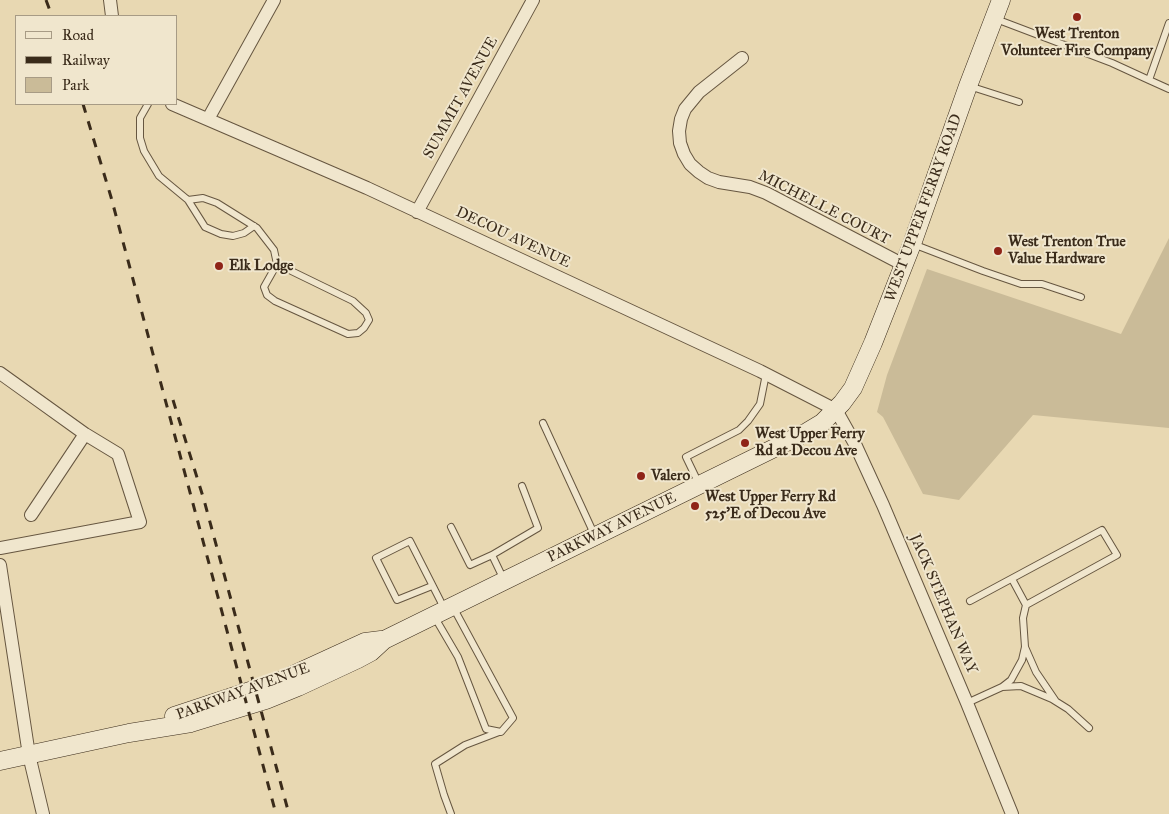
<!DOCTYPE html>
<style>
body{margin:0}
#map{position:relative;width:1169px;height:814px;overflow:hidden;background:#e8d8b2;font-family:"IM FELL Great Primer",serif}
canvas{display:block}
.legend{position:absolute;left:15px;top:15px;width:162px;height:90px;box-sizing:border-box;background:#f0e6cd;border:1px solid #a79b85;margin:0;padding:6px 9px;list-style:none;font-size:15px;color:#3a2b1a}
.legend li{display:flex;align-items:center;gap:10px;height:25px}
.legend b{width:25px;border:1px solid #a79b85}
</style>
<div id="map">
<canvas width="1169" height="814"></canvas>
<ul class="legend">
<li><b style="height:6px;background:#f0e6cd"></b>Road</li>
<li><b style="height:6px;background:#3a2b1a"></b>Railway</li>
<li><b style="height:14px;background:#cabb98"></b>Park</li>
</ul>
</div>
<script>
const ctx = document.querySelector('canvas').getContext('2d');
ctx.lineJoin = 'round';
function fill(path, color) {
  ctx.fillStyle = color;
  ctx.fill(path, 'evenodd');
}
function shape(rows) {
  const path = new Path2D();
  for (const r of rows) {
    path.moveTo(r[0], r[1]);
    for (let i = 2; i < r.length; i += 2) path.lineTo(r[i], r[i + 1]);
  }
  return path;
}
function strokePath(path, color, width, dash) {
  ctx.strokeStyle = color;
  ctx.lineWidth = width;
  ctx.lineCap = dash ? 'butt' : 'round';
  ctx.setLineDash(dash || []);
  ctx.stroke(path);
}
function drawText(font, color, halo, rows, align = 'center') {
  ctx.font = font + ' "IM FELL Great Primer",serif';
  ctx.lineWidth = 4;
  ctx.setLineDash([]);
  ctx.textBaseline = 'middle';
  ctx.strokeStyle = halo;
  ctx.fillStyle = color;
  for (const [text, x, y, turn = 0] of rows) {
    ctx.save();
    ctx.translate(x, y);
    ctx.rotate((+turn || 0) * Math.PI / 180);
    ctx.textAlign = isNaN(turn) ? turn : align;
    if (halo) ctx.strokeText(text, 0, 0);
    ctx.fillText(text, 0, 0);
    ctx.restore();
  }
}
const green = shape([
 [1169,238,1169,428,1033,415,959,500,923,494,883,417,877,412,887,375,927,269,1121,334]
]);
const lane = shape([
 [996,19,1112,63,1149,80],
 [1169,23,1149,80,1169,89],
 [969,86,1019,102],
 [148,104,140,118,140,138,144,151,159,176,188,200,205,227,221,234,233,236,244,233,254,226],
 [188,200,203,198,217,203,257,228,274,250,277,264,264,287,267,295,275,301,348,334,358,333,364,328,369,320,366,313,353,301,277,264],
 [913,244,983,271,1021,284,1042,284,1081,297],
 [543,423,595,536],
 [699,484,686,457,739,430,748,421,760,404,766,374],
 [451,527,470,565,492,555,504,580],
 [492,555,538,528,522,486],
 [1012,579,1026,605],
 [432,586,397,600,376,558,410,541,444,608],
 [970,601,1102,530,1117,555,1026,605,1023,618,1025,647,1022,660,1011,680,1002,687],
 [434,616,458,657,486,729,501,732,513,718,453,607],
 [1025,647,1036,672,1055,700],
 [967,703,1002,687,1021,686,1052,699,1068,709,1089,728],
 [451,814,444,795,435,764,465,745,499,732]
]);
const street = shape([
 [110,0,112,16],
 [742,58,699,92,685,109,681,119,679,131,680,143,684,154,690,164,699,172,708,178,719,182,750,187,766,193,904,265],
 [172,104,367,188,760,371,836,410,855,444,883,505,967,703,1012,814],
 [208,119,274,0],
 [417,212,533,0],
 [0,373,85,434,118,454,140,522,0,548],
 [31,515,85,434],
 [0,565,29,755,43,814]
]);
const secondary = shape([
 [174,716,280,681,365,642,381,640],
 [0,761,129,733,191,723,266,700,298,687,358,659,371,652,384,640,807,432,822,423,842,403,853,388,873,343,912,244,968,86,1001,0]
]);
const rail = shape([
 [46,0,52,16],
 [83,104,111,197,276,814],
 [173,400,204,500,289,814]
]);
const markers = [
 [1077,17,5,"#8f2418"],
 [998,251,5,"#8f2418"],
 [219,266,5,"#8f2418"],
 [745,443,5,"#8f2418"],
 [641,476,5,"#8f2418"],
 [695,506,5,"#8f2418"]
];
const poiNames = [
 ["West Trenton",1077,34,"center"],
 ["Volunteer Fire Company",1077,51,"center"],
 ["West Trenton True",1008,242],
 ["Value Hardware",1008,259],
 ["Elk Lodge",229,266],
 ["West Upper Ferry",755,434],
 ["Rd at Decou Ave",755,451],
 ["Valero",651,476],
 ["West Upper Ferry Rd",705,497],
 ["525'E of Decou Ave",705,514]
];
const streetNames = [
 ["SUMMIT AVENUE",461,98,-61],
 ["MICHELLE COURT",824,208,27],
 ["WEST UPPER FERRY ROAD",924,208,-70],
 ["DECOU AVENUE",513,238,25],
 ["PARKWAY AVENUE",612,528,-26],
 ["JACK STEPHAN WAY",943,604,67],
 ["PARKWAY AVENUE",243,692,-20]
];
fill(green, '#cabb98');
strokePath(lane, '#665640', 8);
strokePath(street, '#665640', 14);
strokePath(secondary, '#3a2b1a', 19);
strokePath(lane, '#f0e6cd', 6);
strokePath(street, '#f0e6cd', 12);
strokePath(secondary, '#f0e6cd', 18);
strokePath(rail, '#3a2b1a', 3, [9, 9]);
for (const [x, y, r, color] of markers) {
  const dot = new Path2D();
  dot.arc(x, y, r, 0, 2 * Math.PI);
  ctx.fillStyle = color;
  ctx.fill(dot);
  strokePath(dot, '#f0e6cd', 2);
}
drawText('bold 15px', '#3a2b1a', '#f0e6cd', poiNames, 'left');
drawText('15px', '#3a2b1a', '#f0e6cd', streetNames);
</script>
